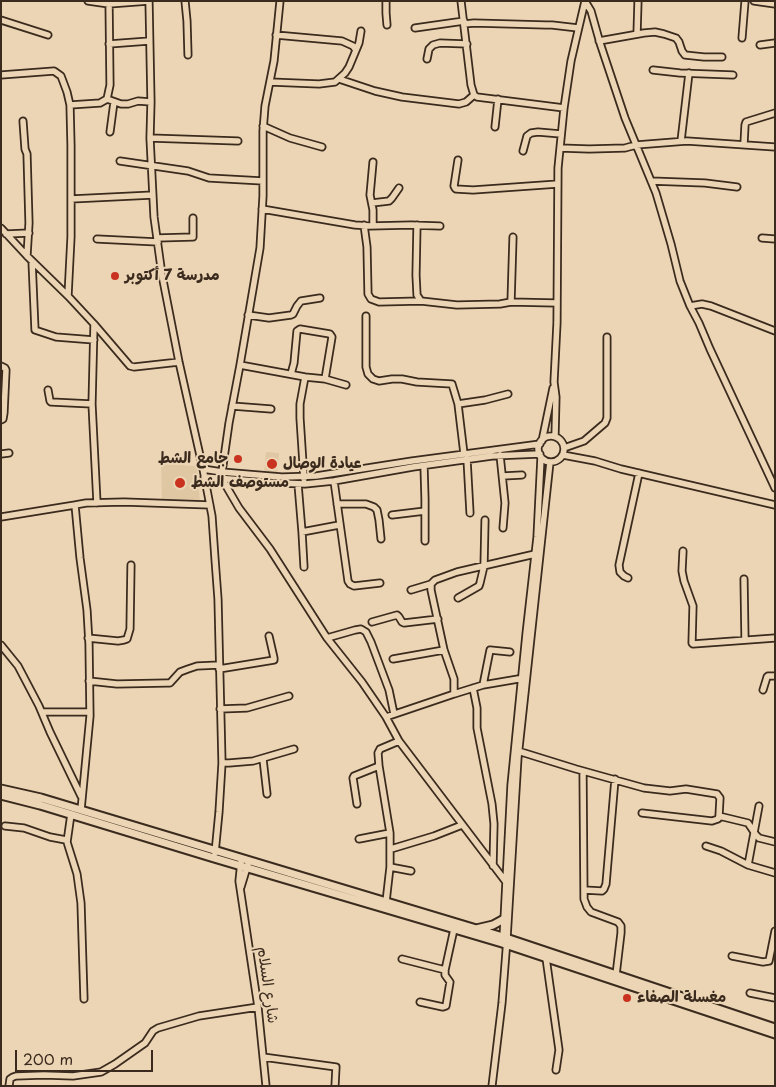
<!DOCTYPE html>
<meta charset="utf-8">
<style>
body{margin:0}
#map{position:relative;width:776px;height:1087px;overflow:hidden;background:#ebd5b4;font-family:"Playpen Sans",sans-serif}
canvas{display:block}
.frame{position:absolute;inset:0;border:2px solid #3b2a1e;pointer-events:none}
.scale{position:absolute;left:15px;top:1050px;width:138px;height:22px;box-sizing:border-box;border:2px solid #3b2a1e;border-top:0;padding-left:6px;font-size:15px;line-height:18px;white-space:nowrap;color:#3b2a1e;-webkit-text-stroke:4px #ebd5b4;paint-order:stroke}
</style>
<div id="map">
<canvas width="776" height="1087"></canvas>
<div class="frame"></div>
<div class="scale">200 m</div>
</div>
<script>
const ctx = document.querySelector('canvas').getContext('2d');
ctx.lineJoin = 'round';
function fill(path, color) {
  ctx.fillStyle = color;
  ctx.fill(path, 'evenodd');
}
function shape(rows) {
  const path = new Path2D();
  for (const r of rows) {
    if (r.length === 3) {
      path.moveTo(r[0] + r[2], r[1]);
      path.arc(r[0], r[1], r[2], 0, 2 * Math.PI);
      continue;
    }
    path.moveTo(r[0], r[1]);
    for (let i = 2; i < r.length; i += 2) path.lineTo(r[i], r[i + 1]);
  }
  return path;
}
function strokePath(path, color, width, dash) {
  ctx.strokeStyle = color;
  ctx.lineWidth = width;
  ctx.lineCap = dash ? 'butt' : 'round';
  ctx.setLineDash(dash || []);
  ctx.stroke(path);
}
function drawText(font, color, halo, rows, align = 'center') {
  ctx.font = font + ' "Playpen Sans","Playpen Sans Arabic",sans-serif';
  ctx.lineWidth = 4;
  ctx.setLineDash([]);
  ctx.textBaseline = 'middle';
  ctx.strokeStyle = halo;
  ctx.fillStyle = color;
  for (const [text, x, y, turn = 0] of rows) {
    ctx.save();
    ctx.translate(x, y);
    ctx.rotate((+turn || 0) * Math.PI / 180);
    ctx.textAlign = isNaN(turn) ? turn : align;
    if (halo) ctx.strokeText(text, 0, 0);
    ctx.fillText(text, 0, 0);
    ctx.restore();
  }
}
const built = shape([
 [266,452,279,453,277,475,264,474],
 [161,464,197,466,200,503,162,501]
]);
const minor = shape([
 [88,1,109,4,149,1],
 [149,1,151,102,150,138,154,217,162,275,179,362,203,469,212,516,215,559,218,599,222,763,219,812,215,853],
 [185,1,187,21,188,55],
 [280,1,274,61,265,106,263,131,263,196,260,248,240,365,229,423,222,472,222,479,239,508,270,549,327,638,362,682,386,717,399,741,506,882],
 [386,1,386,13,387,25],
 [461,1,471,85,474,95,477,97,564,108],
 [585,1,591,11,600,43,625,118,656,193,671,244,680,281,690,306,699,323,710,349,775,488],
 [754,1,775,4],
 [1,20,48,35],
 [464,24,474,23,546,25,552,25,578,28],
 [415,28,464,21],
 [637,34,638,1],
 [276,35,342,41,353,46,356,50],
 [742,38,745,1],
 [599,41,644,33,655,32,664,34,676,38,679,42,682,51,685,55,704,57,722,57],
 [109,44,149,41],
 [760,45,775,43],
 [427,59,429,49,433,45,440,43,467,44],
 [653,70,680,73,733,75],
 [1,75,54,71,61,76,67,92,70,105,71,145,71,237,68,296],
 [339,79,375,91,402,97,459,104,466,102,474,95],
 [270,82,319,84,335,82,345,73,349,67,359,43,361,31],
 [107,99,121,104,128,104,138,101,151,102],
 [70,105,100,103,107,99,110,85,109,1],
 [23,121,25,149,27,154,29,223,27,256],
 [263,126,290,138,322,147],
 [495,127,498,99],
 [110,132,114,102],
 [150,138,238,141],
 [681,141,689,73],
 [744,144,745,125,746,122,775,113],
 [560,148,589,149,625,148,636,145,687,141,775,147],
 [523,151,527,136,531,133,538,132,561,134],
 [458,160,454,186,455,188,456,189,473,190,558,184],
 [120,161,188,171,209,178,263,181],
 [373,162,370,195,373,210,373,226],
 [651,181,705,183,737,187],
 [71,199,153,195],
 [372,203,389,201,392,198,399,188],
 [262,209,355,225,370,226,411,225,440,226],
 [364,225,367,247,368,294,371,299,379,302,421,301],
 [417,225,416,275,417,295,421,301,457,305,500,304,511,302],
 [1,228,27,256,68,296,94,324,130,366,134,367,179,362],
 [6,234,29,233],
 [513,237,511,302,556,303],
 [157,238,193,237,193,218],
 [762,238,775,239],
 [97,239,158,242],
 [32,261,35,330,56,337,94,340],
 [690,306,702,304,711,306,775,331],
 [248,315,269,318,291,315,293,314,297,306,301,301,320,298],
 [366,316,366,367,368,374,373,379,379,381,392,379,402,379,417,382,452,384,458,404],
 [94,324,92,404,97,503],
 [240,365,305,377,300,404,300,418,304,479],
 [1,366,5,368,6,370,4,413,3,419,1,420],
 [291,374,294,363,297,331,300,329,330,334,332,337,325,379,305,377],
 [325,379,346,385],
 [48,390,50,401,51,402,92,404],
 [232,406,271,409],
 [551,449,13],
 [555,437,556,397,554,382,557,323,558,168,564,108,571,61,585,1],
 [542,441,553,388],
 [564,448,584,441,605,423,607,418,607,337],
 [1,454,9,453],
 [464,454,458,404,485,400,508,394],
 [500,455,505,503,503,528],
 [563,455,595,461,621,469,775,505],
 [467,459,470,513],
 [424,466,425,499,425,541],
 [203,469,222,472,282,477,316,476,412,461,540,444],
 [503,476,522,475],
 [204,477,278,483,305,484,334,481,413,467,492,456,540,454],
 [334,481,348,581,350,584,354,586,380,583],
 [298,484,302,532,339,525],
 [337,504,366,504,374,507,377,510,379,520,381,539],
 [392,515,425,511],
 [1,517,75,505],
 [302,532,304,567],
 [683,551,682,571,684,581,693,606,692,643,693,644,775,638],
 [628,578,624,576,620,572,619,565,639,473],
 [744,579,745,640],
 [411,590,431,584],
 [458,598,479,586,480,583,484,566,485,520],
 [372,622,397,615,399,617,402,622,404,623,438,619],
 [88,638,118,641,124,640,127,639,130,629,131,565],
 [327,638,355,630,361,629,366,632,371,642,389,690,394,714],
 [1,645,18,666,39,706,50,732,81,796],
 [393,659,444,650],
 [219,669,274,660,274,658,269,636],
 [89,681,117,684,167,683,170,683,180,672,188,669,197,666,219,665],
 [483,685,490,650,510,652],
 [473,688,477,708,477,728,492,804,494,824,493,866],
 [763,690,767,677,768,676,775,676],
 [454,694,454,679,444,650,431,590,431,584,435,580,457,572,535,554],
 [220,709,247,708,289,696],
 [43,712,90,712],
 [386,717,454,694,483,685,524,678],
 [518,751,576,769,644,788,670,791,686,789,717,794,720,798,719,816,748,823,756,835,759,838,775,842],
 [263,759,267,794],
 [222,763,229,763,253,761,294,749],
 [583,771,584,899,587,907,591,912,618,922,621,926,621,933,616,975],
 [357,804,353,778,354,776,379,766],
 [81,810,90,716,89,644,87,610,80,558,75,505,86,503,124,502,210,505],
 [642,813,712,821,718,819,719,816],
 [71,814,67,842,77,874,81,903,84,999],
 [5,826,24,828,50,837,66,840],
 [359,839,390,833],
 [706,846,721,851,748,865,775,873],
 [391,849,434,836,462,825],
 [241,862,239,881,258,1007,266,1086],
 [748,865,759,806],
 [390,867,411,871],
 [241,887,248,864],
 [584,890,602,891,604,889,606,884,615,779],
 [386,902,390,867,390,833,379,766,378,753,380,749,399,741],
 [503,939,511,785,526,634,537,537,541,457],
 [732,956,763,962,769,961,775,931],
 [546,958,559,1050,556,1070],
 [402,959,445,970],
 [750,993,775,998],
 [420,1002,443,1007,446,1006,450,982,445,975,445,970,454,929],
 [263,1057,336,1067,335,1086],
 [9,1086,10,1079,13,1077,16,1076,44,1075,73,1076,101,1072,115,1064,145,1043,153,1031,158,1028,199,1016,258,1007],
 [492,1086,502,1003,507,939,518,757,550,462]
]);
const major = shape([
 [1,789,41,798,503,937,775,1028],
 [1,795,40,805,214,858,502,943,775,1034],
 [476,929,493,925,504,919]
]);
const markers = [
 [115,276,5,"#c8321e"],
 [238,459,5,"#c8321e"],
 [272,464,6,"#c8321e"],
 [180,483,6,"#c8321e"],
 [627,998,5,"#c8321e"]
];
const poiNames = [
 ["مدرسة 7 أكتوبر",125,276],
 ["جامع الشط",228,459,"right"],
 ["عيادة الوصال",283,464],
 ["مستوصف الشط",191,483],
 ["مغسلة الصفاء",637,998]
];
const streetNames = [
 ["شارع السلام",267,985,82]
];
fill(built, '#e0c7a3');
strokePath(minor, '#3b2a1e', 9);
strokePath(major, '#3b2a1e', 11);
strokePath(minor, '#ebd5b4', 5.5);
strokePath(major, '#ebd5b4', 7);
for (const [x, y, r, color] of markers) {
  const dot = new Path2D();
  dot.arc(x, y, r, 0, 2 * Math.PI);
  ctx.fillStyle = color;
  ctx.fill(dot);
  strokePath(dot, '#ebd5b4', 2);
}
drawText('bold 15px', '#3b2a1e', '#ebd5b4', poiNames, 'left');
drawText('15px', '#3b2a1e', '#ebd5b4', streetNames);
</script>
